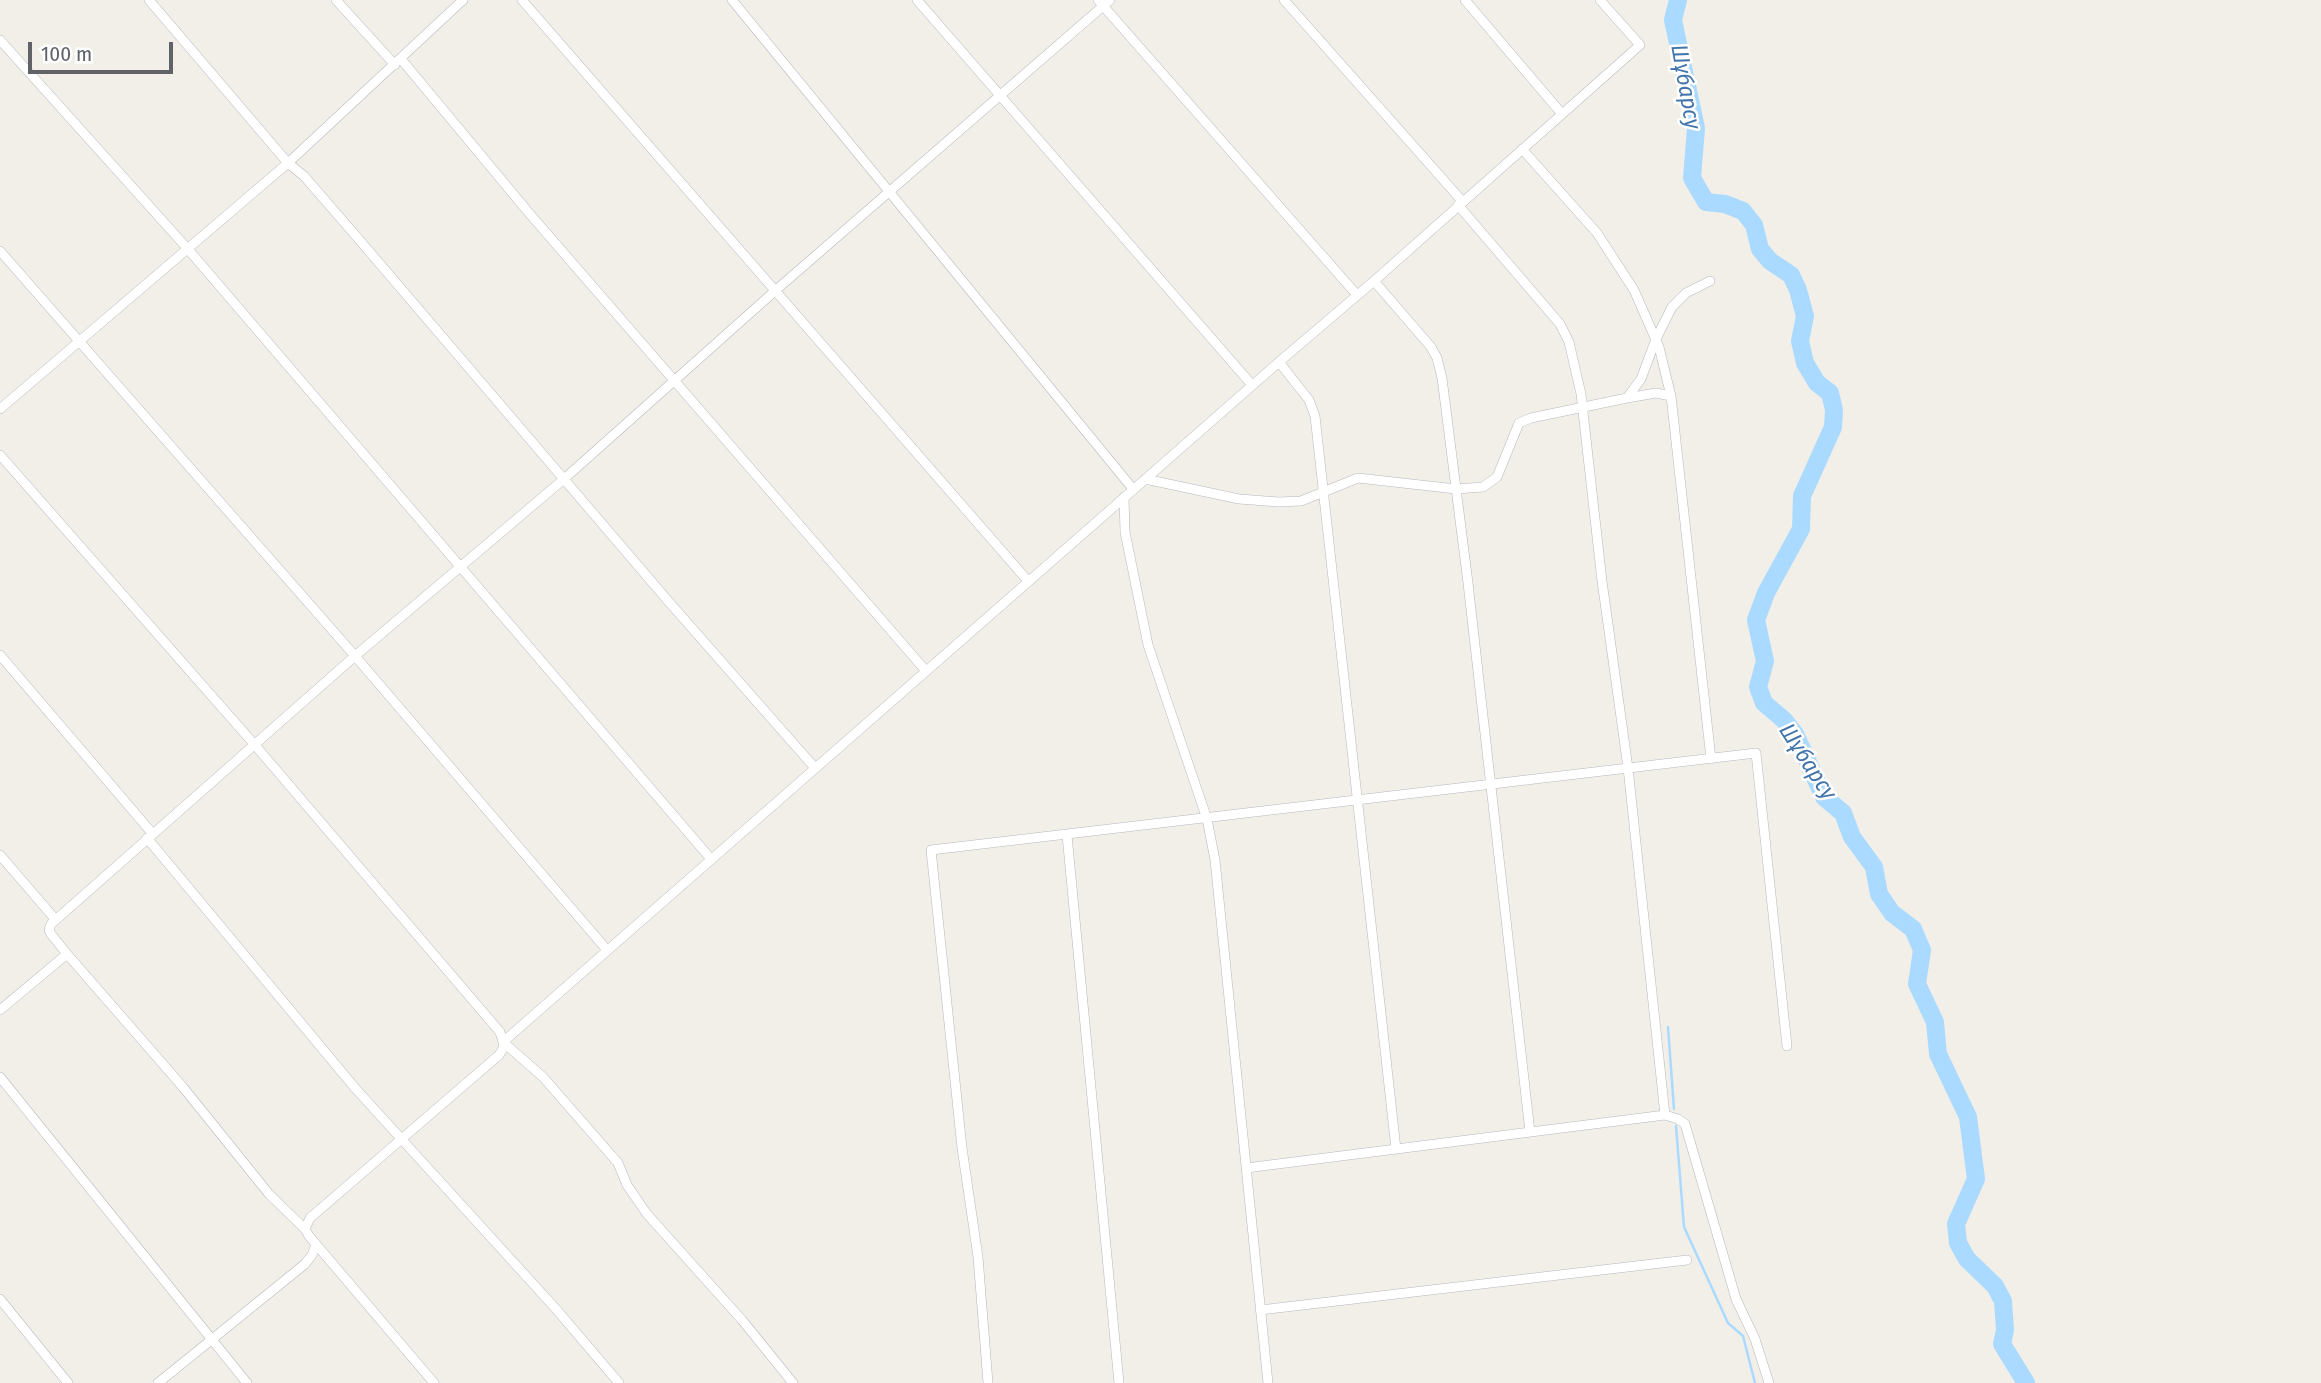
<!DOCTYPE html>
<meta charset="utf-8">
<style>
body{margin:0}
#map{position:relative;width:2321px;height:1383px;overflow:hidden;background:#f1efe8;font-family:"Fira Sans Condensed",sans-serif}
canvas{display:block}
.scale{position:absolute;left:28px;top:42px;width:145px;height:32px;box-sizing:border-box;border:4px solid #5f6368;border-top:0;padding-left:9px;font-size:21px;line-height:24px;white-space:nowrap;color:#5f6368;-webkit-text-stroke:5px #fff;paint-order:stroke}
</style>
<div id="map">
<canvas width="2321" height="1383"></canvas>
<div class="scale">100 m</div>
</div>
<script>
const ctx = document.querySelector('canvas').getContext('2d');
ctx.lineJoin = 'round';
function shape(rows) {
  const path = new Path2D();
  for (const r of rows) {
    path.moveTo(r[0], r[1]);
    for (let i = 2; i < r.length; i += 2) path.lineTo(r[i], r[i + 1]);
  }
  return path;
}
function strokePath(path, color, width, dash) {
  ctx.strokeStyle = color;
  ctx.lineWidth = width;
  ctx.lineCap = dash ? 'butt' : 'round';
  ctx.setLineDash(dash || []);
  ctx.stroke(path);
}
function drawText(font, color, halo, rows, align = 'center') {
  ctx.font = font + ' "Fira Sans Condensed",sans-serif';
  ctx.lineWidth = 5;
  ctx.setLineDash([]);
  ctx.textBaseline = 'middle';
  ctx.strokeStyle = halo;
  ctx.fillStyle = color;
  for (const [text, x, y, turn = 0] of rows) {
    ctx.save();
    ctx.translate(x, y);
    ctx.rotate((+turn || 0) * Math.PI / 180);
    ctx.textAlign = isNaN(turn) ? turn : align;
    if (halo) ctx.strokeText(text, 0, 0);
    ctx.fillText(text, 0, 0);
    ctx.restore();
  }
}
const stream = shape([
 [1668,1027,1674,1109],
 [1676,1126,1684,1227,1728,1323,1743,1336,1755,1383]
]);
const river = shape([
 [1678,0,1673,20,1696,128,1692,178,1706,202,1725,204,1743,211,1754,225,1760,249,1770,261,1791,275,1798,290,1805,316,1800,341,1805,363,1817,383,1830,393,1834,410,1833,427,1802,496,1801,529,1766,593,1756,620,1765,661,1758,687,1764,703,1784,720,1795,734,1824,797,1843,813,1852,837,1874,867,1879,894,1892,913,1913,929,1922,950,1917,984,1935,1022,1938,1054,1968,1117,1976,1179,1956,1224,1958,1243,1967,1259,1995,1286,2003,1301,2005,1330,2002,1344,2026,1383]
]);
const street = shape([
 [149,0,288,163,304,176,356,236,669,602,815,768],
 [336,0,395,65],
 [522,0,1028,581],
 [732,0,1133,489],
 [917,0,1252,385],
 [1098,0,1357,295],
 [1284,0,1463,202],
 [1465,0,1562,114],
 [0,40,187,248,711,859],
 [401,59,529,213,926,671],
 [1522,149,1597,233,1634,290,1659,347,1671,396,1711,759],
 [1458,205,1560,324,1569,342,1581,394,1602,581,1628,768,1665,1115],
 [0,251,355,656,607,950],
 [1374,281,1431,347,1437,358,1442,378,1468,583,1530,1132],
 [1279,362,1309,400,1315,416,1396,1149],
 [1627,398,1641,379,1656,339,1672,307,1686,293,1710,281],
 [0,409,288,163,463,0],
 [0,455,254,744,500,1032,503,1042,543,1077,618,1163,627,1185,647,1214,742,1320,793,1383],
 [1145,479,1239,499,1279,502,1301,501,1358,478,1456,489,1483,487,1497,477,1519,423,1531,418,1627,398,1656,393,1671,396],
 [1124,497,1125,532,1148,645,1207,819,1215,860,1268,1383],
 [0,655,152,833],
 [1067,835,1119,1383],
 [147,838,355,1088,556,1309,619,1383],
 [0,855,55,919],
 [0,1010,67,954],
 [0,1077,247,1383],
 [1246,1168,1665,1115,1678,1119,1685,1124,1736,1299,1755,1339,1769,1383],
 [305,1229,310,1218,499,1055,504,1047,503,1042,1279,362,1374,281,1640,45,1600,0],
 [0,1299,68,1383],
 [1260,1310,1687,1260],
 [158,1383,305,1264,312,1255,316,1245],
 [434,1383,309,1236,305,1229,269,1194,182,1086,67,954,51,934,49,930,51,924,355,656,564,479,776,290,1110,0],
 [988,1383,978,1257,962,1148,931,850,1756,753,1787,1046]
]);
const waterNames = [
 ["Шұбарсу",1685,87,80],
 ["Шұбарсу",1807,762,57]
];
strokePath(stream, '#aadaff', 2.5);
strokePath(river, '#aadaff', 18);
strokePath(street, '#b5b8bc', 10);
strokePath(street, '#fff', 9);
drawText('italic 23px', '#4174aa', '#fff', waterNames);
</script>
